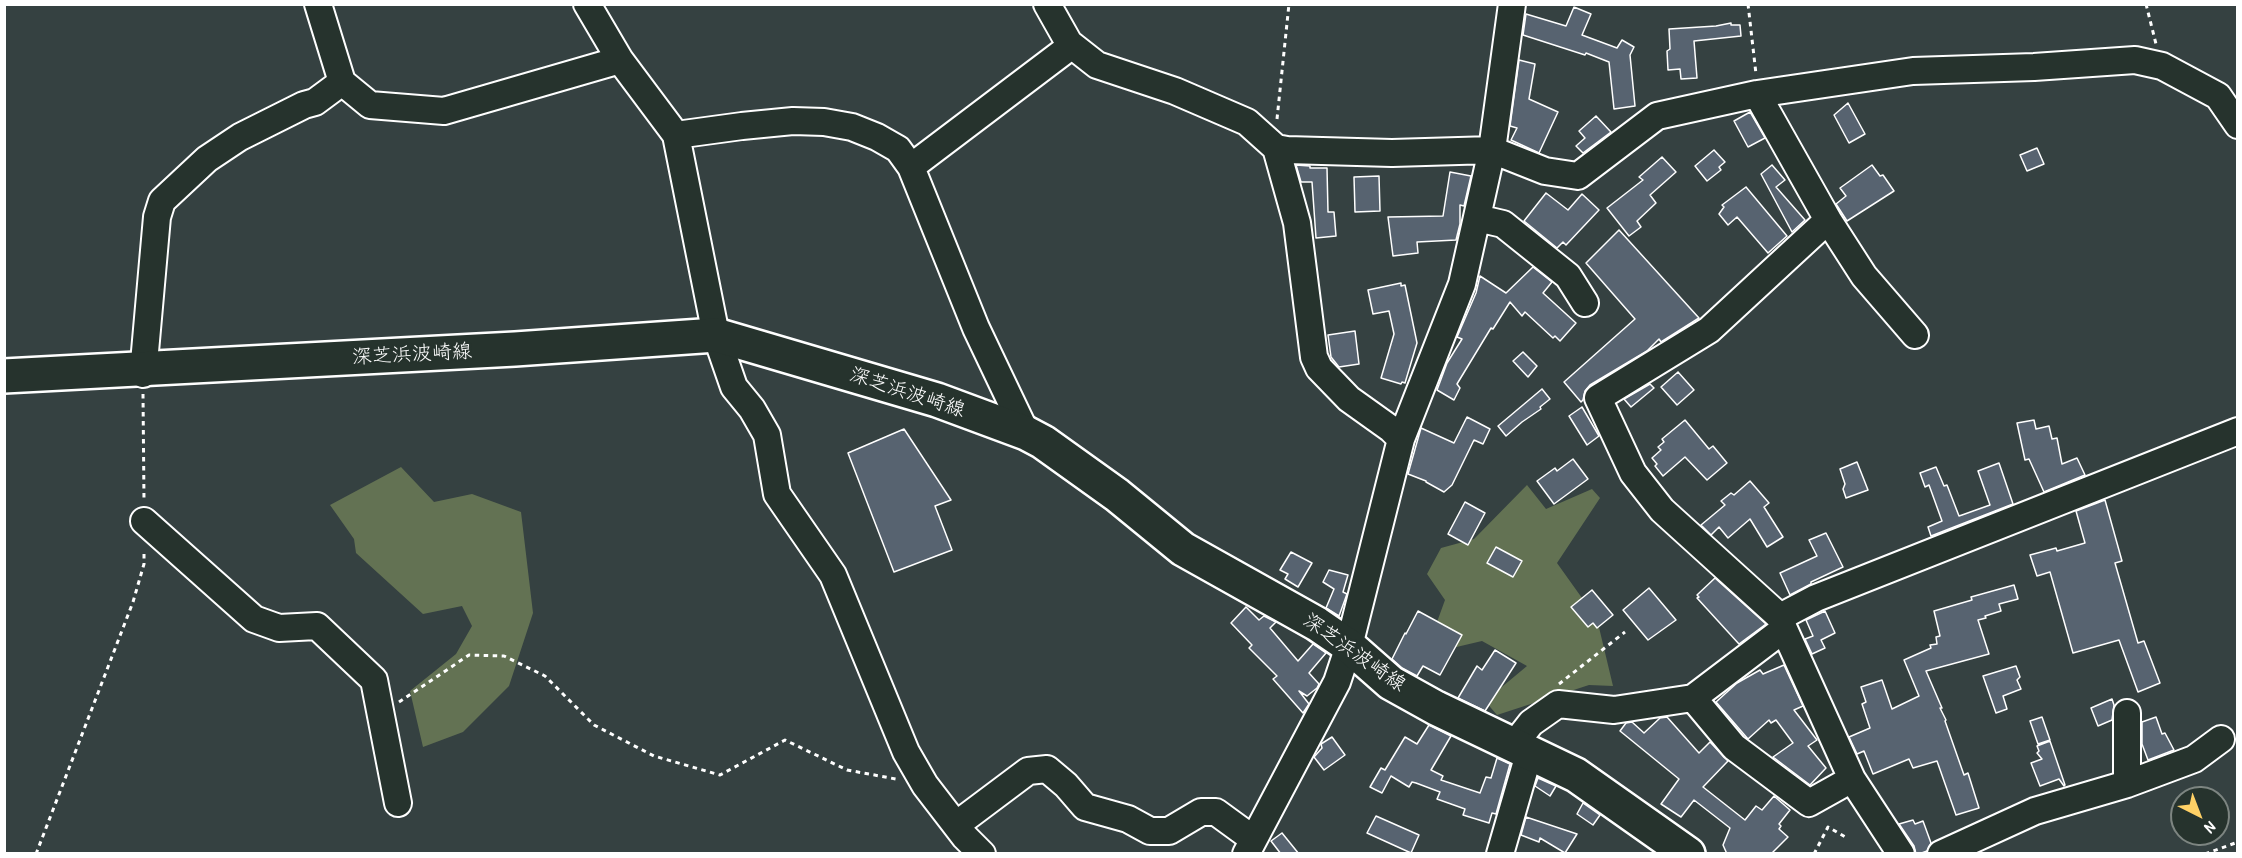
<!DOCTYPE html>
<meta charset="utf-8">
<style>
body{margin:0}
#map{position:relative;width:2242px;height:858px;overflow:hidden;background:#354141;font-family:"Patrick Hand",sans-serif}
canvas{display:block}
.frame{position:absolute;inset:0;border:6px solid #fff;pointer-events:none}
.north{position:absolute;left:2170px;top:786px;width:60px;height:60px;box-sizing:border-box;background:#26332d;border:2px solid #7d8581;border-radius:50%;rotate:138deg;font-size:16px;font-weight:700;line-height:24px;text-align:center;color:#fff}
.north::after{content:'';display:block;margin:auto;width:21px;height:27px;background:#ffd166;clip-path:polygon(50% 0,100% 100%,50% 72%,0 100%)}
</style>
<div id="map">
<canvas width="2242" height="858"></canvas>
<div class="frame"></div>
<div class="north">N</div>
</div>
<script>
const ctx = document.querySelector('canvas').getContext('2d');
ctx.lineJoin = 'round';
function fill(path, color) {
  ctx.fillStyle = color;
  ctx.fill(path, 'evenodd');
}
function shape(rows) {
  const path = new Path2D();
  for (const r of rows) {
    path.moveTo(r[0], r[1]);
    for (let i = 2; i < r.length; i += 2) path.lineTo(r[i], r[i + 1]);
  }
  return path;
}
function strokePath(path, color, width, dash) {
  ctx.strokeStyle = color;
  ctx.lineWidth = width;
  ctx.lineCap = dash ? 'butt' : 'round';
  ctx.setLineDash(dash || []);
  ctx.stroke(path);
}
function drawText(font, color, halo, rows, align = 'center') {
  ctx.font = font + ' "Patrick Hand","Klee One",sans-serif';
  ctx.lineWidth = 4.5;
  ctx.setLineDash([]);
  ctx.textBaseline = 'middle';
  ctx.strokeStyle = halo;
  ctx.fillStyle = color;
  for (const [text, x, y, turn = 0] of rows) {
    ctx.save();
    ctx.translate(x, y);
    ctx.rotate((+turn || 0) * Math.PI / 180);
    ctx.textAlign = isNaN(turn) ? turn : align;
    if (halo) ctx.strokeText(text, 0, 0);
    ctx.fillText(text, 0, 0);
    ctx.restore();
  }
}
const green = shape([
 [401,467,434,502,472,494,521,512,533,613,509,686,463,732,423,747,410,691,456,654,472,626,462,606,423,614,356,553,354,539,330,505],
 [1527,485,1546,509,1592,489,1600,498,1557,563,1597,619,1613,686,1589,685,1497,715,1485,701,1527,666,1482,641,1448,649,1433,633,1445,600,1427,574,1441,548,1474,539]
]);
const building = shape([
 [1574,7,1591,14,1582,35,1617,48,1622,40,1634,47,1630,55,1635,106,1614,109,1609,62,1586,53,1585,55,1523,35,1526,14,1566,26,1574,7],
 [1731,23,1731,25,1740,25,1741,36,1694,41,1697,78,1681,79,1680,69,1668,70,1667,51,1670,49,1669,29,1716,26,1731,23],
 [1519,60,1535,64,1529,99,1558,112,1539,153,1511,140,1517,128,1510,126,1519,60],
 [1848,103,1865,134,1849,143,1834,115,1848,103],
 [1750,112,1765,138,1748,147,1734,121,1750,112],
 [1596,116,1611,132,1583,153,1576,146,1585,138,1579,131,1596,116],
 [2037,148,2044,164,2027,171,2020,155,2037,148],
 [1714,150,1725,162,1719,167,1721,170,1707,181,1695,166,1714,150],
 [1662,157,1676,172,1650,195,1656,203,1637,221,1641,227,1629,236,1607,208,1643,180,1639,177,1662,157],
 [1296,165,1310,166,1310,168,1327,168,1328,212,1334,212,1336,236,1316,238,1312,182,1301,182,1296,165],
 [1772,165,1785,180,1776,187,1805,220,1792,232,1761,174,1772,165],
 [1872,165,1880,176,1883,175,1894,191,1847,221,1836,204,1846,196,1840,188,1872,165],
 [1450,172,1471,176,1464,206,1460,205,1460,224,1456,240,1417,242,1418,253,1393,256,1388,217,1443,216,1450,172],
 [1379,176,1380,211,1355,212,1354,177,1379,176],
 [1746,187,1787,236,1768,253,1737,217,1728,225,1719,214,1724,207,1722,205,1746,187],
 [1546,193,1568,210,1582,194,1599,210,1566,245,1563,242,1557,248,1524,221,1546,193],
 [1619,230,1699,318,1661,342,1659,339,1647,351,1590,385,1585,391,1583,400,1581,402,1564,382,1635,319,1586,263,1619,230],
 [1533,267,1552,282,1543,293,1576,323,1560,341,1555,336,1553,338,1525,312,1522,316,1510,302,1493,329,1491,328,1457,384,1460,388,1454,400,1437,390,1447,363,1462,339,1457,337,1476,293,1480,276,1506,293,1533,267],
 [1401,283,1401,286,1405,285,1417,343,1405,383,1402,382,1401,384,1381,378,1394,334,1389,311,1373,314,1368,290,1401,283],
 [1355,331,1359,364,1339,367,1331,357,1328,335,1355,331],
 [1523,352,1537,366,1528,377,1513,361,1523,352],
 [1678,372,1694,390,1677,405,1661,387,1678,372],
 [1650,384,1654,388,1631,407,1624,399,1650,384],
 [1542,389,1550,399,1540,407,1541,409,1522,422,1506,436,1498,426,1542,389],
 [1582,407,1599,436,1587,445,1569,416,1582,407],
 [1467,417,1490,429,1483,444,1474,440,1452,485,1444,492,1426,482,1426,481,1408,474,1421,428,1454,443,1467,417],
 [1685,420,1709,449,1713,446,1727,463,1707,480,1685,457,1663,476,1655,466,1657,464,1652,458,1661,450,1658,447,1664,442,1662,439,1685,420],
 [2034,420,2036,429,2049,426,2052,439,2057,438,2062,464,2077,458,2085,475,2044,492,2029,459,2025,460,2017,423,2034,420],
 [904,429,951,500,935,506,952,550,894,572,848,453,904,429],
 [1573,459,1588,479,1554,504,1537,481,1555,468,1557,471,1573,459],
 [1857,462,1868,490,1846,498,1843,489,1845,484,1840,469,1857,462],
 [1999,463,2013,504,1931,536,1928,527,1942,521,1929,485,1925,487,1920,473,1936,467,1944,486,1947,485,1959,516,1962,515,1990,505,1978,471,1999,463],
 [1750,481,1769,503,1764,507,1783,537,1767,547,1750,519,1728,538,1719,527,1711,535,1701,525,1725,505,1721,501,1731,493,1734,495,1750,481],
 [2105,500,2122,561,2115,563,2138,643,2144,641,2160,683,2138,692,2119,640,2073,653,2050,572,2037,576,2030,555,2056,548,2057,551,2085,543,2076,511,2105,500],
 [1465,502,1485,513,1468,545,1448,534,1465,502],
 [1826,533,1843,567,1811,582,1811,584,1790,595,1780,573,1817,556,1809,540,1826,533],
 [1496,547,1522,561,1513,577,1487,563,1496,547],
 [1291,552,1312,563,1298,587,1285,579,1288,574,1280,570,1291,552],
 [1329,570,1348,575,1343,592,1347,594,1339,616,1326,608,1334,589,1323,582,1329,570],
 [1715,578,1766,624,1739,644,1697,598,1699,597,1697,595,1715,578],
 [2014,585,2018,599,1999,604,2001,611,1985,616,1986,618,1978,620,1989,654,1926,671,1942,708,1940,708,1946,720,1945,721,1964,775,1968,773,1979,808,1956,815,1937,761,1913,768,1909,759,1873,774,1864,751,1857,754,1849,737,1870,728,1862,704,1866,702,1861,687,1882,680,1892,709,1919,696,1904,660,1931,648,1930,645,1937,644,1936,637,1940,636,1934,611,1972,600,1971,597,2014,585],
 [1649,588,1676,620,1648,640,1623,610,1649,588],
 [1592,590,1613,615,1597,628,1593,623,1588,627,1571,607,1592,590],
 [1246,607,1259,620,1264,616,1276,622,1270,628,1298,661,1313,644,1326,653,1309,673,1319,684,1317,688,1307,696,1299,691,1309,704,1303,713,1273,679,1277,676,1249,648,1252,645,1231,623,1246,607],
 [1418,611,1462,635,1440,675,1423,666,1417,676,1402,668,1392,659,1405,633,1406,634,1418,611],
 [1825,611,1835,633,1821,640,1825,648,1812,654,1805,639,1813,636,1806,620,1825,611],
 [1495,650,1516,663,1485,711,1458,698,1477,666,1482,670,1495,650],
 [1784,665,1803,706,1794,710,1817,740,1808,746,1826,768,1810,785,1773,757,1793,743,1776,720,1771,723,1769,720,1748,739,1716,702,1737,683,1760,670,1763,674,1784,665],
 [2016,666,2020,677,2017,680,2021,689,2003,696,2007,709,1996,713,1983,676,2016,666],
 [2112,699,2114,705,2112,720,2098,726,2091,708,2112,699],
 [1667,717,1699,753,1710,742,1728,761,1703,787,1745,820,1756,806,1762,810,1774,796,1790,810,1779,824,1781,826,1779,829,1788,837,1771,854,1727,854,1723,845,1730,828,1694,800,1681,817,1661,804,1679,779,1620,731,1626,723,1632,722,1644,733,1660,718,1667,717],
 [2042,717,2050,740,2038,744,2030,721,2042,717],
 [2156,717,2162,734,2165,733,2174,750,2148,760,2142,744,2142,722,2156,717],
 [1429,725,1451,736,1431,770,1443,776,1441,780,1480,793,1486,777,1491,778,1497,758,1510,764,1496,814,1492,813,1489,823,1463,815,1465,809,1437,799,1440,792,1416,783,1412,782,1409,787,1391,776,1382,793,1370,787,1381,768,1385,770,1405,737,1417,744,1429,725],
 [1332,737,1345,755,1324,770,1314,757,1322,748,1321,744,1332,737],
 [2050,741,2065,785,2064,786,2059,779,2040,786,2031,763,2042,759,2037,753,2039,751,2037,746,2050,741],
 [1538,778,1556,786,1550,796,1535,786,1538,778],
 [1583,803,1600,815,1593,825,1577,814,1583,803],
 [1376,816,1419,835,1411,853,1367,833,1376,816],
 [1526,817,1577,834,1565,853,1540,838,1539,842,1521,835,1526,817],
 [1913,820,1915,824,1923,821,1931,843,1927,851,1919,854,1916,854,1914,846,1899,824,1913,820],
 [1282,833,1299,854,1281,854,1271,841,1282,833]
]);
const path = shape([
 [1748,4,1756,74],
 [2146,4,2156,44],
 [1277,119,1289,4],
 [143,394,144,501],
 [1559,684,1625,632],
 [399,702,469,655,504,656,545,676,594,725,654,756,720,775,785,740,847,770,896,779],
 [36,854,133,602,144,564,144,550],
 [1814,854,1828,827,1847,838],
 [2205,854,2238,842]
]);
const minor = shape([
 [318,4,342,82,370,105,444,111,620,60],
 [587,4,620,60,676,135,716,335,734,387,752,409,767,435,777,494,833,575,906,752,925,785,965,837,982,854],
 [1047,4,1069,43,1097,65,1175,91,1247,122,1276,148,1287,150,1392,153,1492,150,1545,171,1578,176,1657,116,1757,94,1913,71,2034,67,2135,60,2162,66,2218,96,2238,125],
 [1757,94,1828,220,1709,330,1598,398,1633,473,1662,510,1780,617,1784,629,1852,779,1809,803,1734,747,1693,698,1784,629],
 [676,135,742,126,793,121,824,122,852,127,877,137,898,149,911,167,976,328,1026,433],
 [1276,148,1297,223,1314,357,1319,368,1349,399,1391,429,1401,439],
 [911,167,1071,46],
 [1477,218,1503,224,1568,276,1585,303],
 [1828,220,1864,276,1915,335],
 [143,374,157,217,162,201,207,159,240,137,304,105,315,102,342,82],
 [144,521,254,619,279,628,317,626,374,680,398,803],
 [1780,617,1816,598,2238,431],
 [1513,746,1531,723,1558,704,1614,710,1693,698],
 [1852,779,1901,854],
 [2127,784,2127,713],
 [956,825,1028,771,1047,769,1066,785,1085,807,1128,819,1150,831,1169,831,1201,812,1216,812,1253,839],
 [1246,854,1337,682,1349,646,1401,439,1462,284,1492,150,1512,4],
 [1500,854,1529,754],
 [1941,854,2035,811,2127,784,2194,759,2221,739]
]);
const major = shape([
 [4,376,515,349,716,335,937,400,1026,433,1043,442,1117,495,1183,549,1317,624,1349,646,1391,683,1436,708,1576,775,1688,854]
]);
const streetNames = [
 ["深芝浜波崎線",412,355,-3],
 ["深芝浜波崎線",907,393,18],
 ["深芝浜波崎線",1354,653,35]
];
fill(green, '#637253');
fill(building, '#576370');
strokePath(building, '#fff', 1.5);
strokePath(minor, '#fff', 30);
strokePath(major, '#fff', 38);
strokePath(path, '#fff', 3, [4.5, 4.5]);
strokePath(minor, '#26332d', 26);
strokePath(major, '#26332d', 33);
drawText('20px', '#fff', '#26332d', streetNames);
</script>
